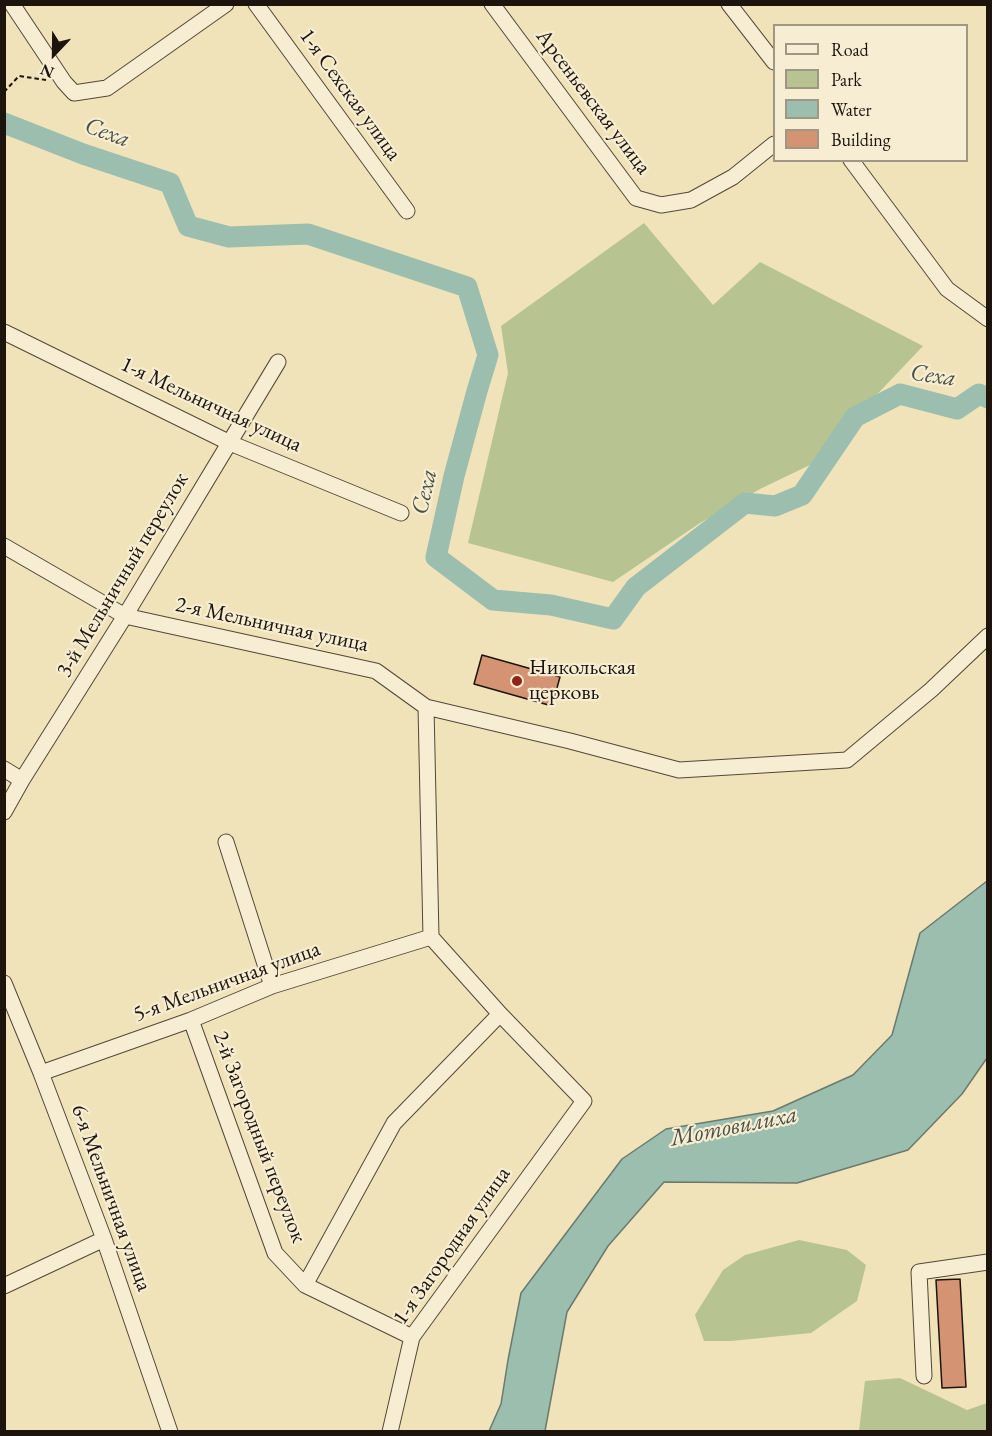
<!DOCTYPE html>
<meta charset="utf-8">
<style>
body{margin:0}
#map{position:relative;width:992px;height:1436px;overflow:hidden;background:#f1e3b9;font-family:"EB Garamond",serif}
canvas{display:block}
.frame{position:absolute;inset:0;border:6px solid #1d140d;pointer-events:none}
.legend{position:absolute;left:773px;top:24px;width:195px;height:138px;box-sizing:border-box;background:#f6edd2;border:2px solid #9f9683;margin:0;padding:8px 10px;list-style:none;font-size:18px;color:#1d140d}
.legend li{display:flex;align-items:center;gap:12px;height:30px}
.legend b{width:30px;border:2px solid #9f9683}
.north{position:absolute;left:24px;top:24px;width:60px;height:60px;-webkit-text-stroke:4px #f6edd2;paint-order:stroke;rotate:202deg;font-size:16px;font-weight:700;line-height:24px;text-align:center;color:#1d140d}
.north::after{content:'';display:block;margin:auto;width:21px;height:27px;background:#1d140d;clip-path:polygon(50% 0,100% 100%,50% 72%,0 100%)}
</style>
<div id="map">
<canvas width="992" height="1436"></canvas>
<div class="frame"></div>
<ul class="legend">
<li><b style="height:8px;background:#f6edd2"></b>Road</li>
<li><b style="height:16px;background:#b7c492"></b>Park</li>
<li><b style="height:16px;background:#9bbeae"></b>Water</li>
<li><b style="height:16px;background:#d49372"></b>Building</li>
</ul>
<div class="north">N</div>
</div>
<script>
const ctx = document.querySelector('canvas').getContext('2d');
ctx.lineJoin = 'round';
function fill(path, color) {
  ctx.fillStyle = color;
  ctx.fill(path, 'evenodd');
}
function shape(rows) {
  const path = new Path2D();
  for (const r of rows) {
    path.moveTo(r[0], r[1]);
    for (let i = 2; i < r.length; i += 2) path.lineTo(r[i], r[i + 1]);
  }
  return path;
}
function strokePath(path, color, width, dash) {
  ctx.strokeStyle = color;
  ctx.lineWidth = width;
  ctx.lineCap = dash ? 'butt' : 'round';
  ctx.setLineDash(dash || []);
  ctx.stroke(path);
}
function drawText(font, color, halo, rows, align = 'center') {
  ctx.font = font + ' "EB Garamond",serif';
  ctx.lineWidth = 4.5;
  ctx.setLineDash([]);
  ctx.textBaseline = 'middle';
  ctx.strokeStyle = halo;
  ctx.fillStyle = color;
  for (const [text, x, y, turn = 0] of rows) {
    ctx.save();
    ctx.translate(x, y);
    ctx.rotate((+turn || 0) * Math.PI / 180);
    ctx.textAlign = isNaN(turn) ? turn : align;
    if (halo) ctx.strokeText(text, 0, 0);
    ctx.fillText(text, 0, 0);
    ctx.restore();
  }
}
const green = shape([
 [644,223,713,305,760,262,923,346,810,465,760,489,700,523,613,582,468,543,508,373,501,326],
 [799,1240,847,1250,866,1265,857,1301,811,1333,731,1341,704,1341,695,1315,723,1270,745,1255],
 [900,1378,967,1410,987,1403,987,1431,859,1431,865,1381]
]);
const water = shape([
 [987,881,987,1058,962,1094,908,1150,797,1183,664,1182,608,1246,567,1312,545,1431,489,1431,501,1404,508,1360,521,1293,622,1159,666,1129,773,1111,853,1075,892,1035,920,933,987,881]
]);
const river = shape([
 [4,123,83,154,170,183,188,226,229,237,308,234,467,287,488,355,477,391,454,476,436,557,493,600,551,605,613,619,636,587,745,503,775,506,802,495,855,417,900,394,957,409,979,394,988,398]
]);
const building = shape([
 [482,655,560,677,552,706,474,684,482,655],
 [960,1279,966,1387,942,1388,936,1280,960,1279]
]);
const path = shape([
 [4,92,19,76,46,80]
]);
const minor = shape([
 [12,4,64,82,74,93,107,88,226,4],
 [256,4,407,211],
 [492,4,636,198,661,205,691,200,733,177,774,144],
 [729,4,774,62],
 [851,160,947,289,988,319],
 [4,332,230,443,401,513],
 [4,546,125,616,376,671,426,707,570,741,679,770,847,760,931,690,988,636],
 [426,707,431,937],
 [4,769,22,780],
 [4,812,22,780,125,616,278,362],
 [226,842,272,986],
 [4,983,41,1073,104,1239,170,1432],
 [191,1020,275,1253,305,1285,412,1337],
 [41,1073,191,1020,272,986,431,937],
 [305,1285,394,1123,500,1014],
 [4,1286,104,1239],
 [924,1376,919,1272,988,1262],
 [390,1432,412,1337,584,1101,500,1014,431,937]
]);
const markers = [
 [517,681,6,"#8f2418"]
];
const streetNames = [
 ["1-я Сехская улица",350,95,54],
 ["Арсеньевская улица",593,102,53],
 ["1-я Мельничная улица",211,405,25],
 ["3-й Мельничный переулок",123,575,-59],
 ["2-я Мельничная улица",272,625,12],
 ["5-я Мельничная улица",227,982,-20],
 ["2-й Загородный переулок",259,1137,69],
 ["6-я Мельничная улица",111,1198,70],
 ["1-я Загородная улица",452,1246,-55]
];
const poiNames = [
 ["Никольская",529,668],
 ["церковь",529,693]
];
const waterNames = [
 ["Сеха",107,133,20],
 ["Сеха",933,376,8],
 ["Сеха",425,492,-77],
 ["Мотовилиха",734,1127,-11]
];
fill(green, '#b7c492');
fill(water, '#9bbeae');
strokePath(water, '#697a6e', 1.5);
strokePath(river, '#9bbeae', 21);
fill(building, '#d49372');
strokePath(building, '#1d140d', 1.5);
strokePath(minor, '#524838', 17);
strokePath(path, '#1d140d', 2, [4.5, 3]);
strokePath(minor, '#f6edd2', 15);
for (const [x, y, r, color] of markers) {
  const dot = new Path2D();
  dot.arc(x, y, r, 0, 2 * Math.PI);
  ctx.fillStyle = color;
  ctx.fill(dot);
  strokePath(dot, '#f6edd2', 2);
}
drawText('22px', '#1d140d', '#f6edd2', streetNames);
drawText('22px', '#1d140d', '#f6edd2', poiNames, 'left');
drawText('italic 24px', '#495045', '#f6edd2', waterNames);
</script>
